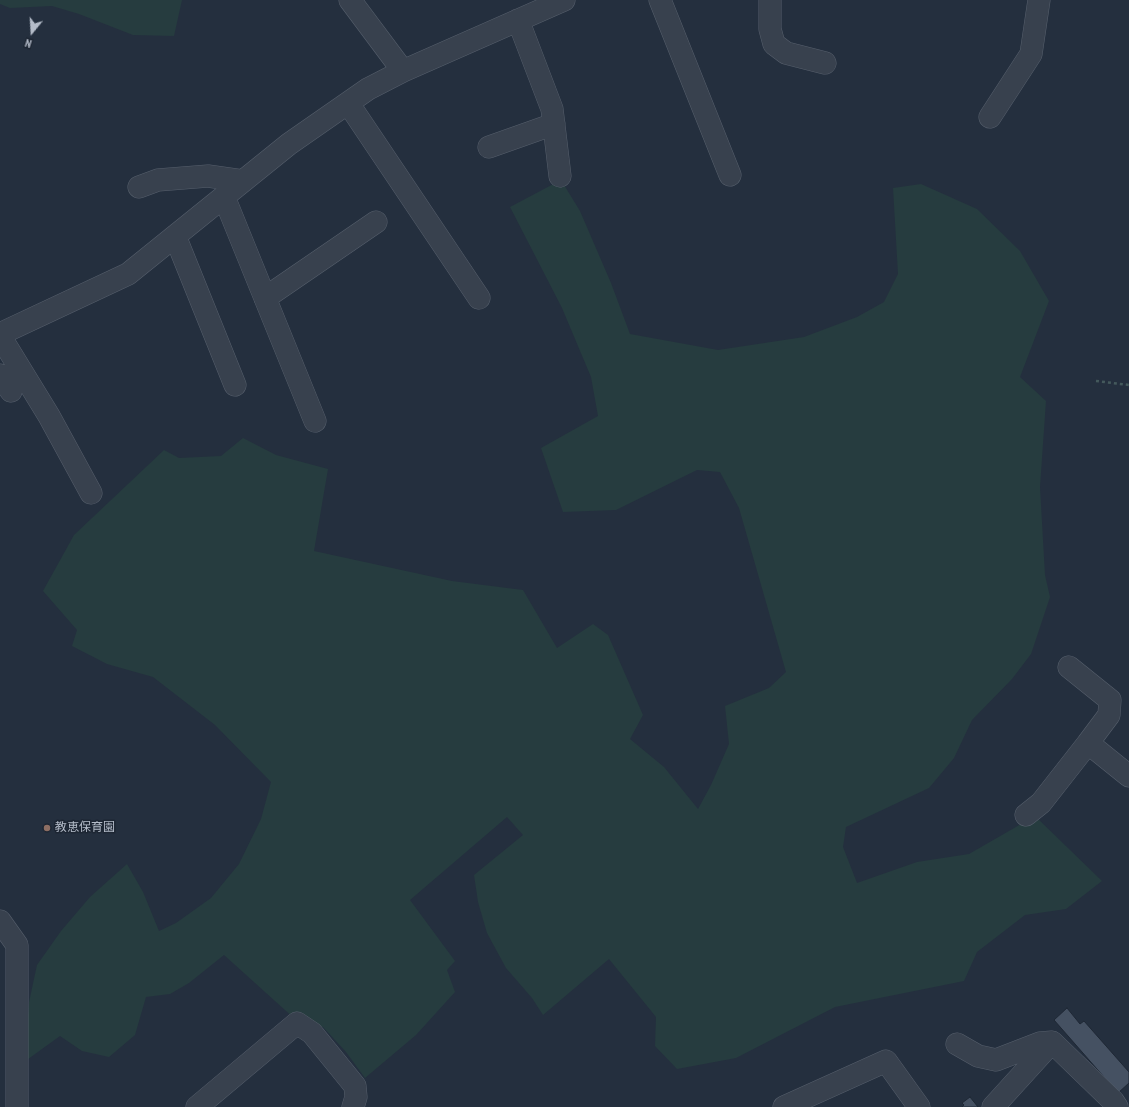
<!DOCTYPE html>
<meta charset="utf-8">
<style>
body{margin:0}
#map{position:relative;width:1129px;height:1107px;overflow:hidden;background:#242f3e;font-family:"PT Sans Narrow",sans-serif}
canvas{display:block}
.north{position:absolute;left:12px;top:12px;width:40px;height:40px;-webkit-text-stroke:3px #1d2633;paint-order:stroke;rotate:198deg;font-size:11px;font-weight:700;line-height:16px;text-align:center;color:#b4bcc9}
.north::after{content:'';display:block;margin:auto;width:14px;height:18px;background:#b4bcc9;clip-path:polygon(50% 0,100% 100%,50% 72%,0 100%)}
</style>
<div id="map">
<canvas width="1129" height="1107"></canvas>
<div class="north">N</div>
</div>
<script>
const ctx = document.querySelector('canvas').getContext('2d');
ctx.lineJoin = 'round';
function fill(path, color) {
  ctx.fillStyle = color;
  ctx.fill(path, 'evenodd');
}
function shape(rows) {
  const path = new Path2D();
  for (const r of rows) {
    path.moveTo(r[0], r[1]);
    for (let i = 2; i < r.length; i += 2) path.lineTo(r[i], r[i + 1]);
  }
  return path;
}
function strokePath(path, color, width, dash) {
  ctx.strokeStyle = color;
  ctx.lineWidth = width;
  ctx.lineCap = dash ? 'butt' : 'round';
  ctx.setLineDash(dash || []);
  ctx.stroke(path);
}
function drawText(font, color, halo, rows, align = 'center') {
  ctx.font = font + ' "PT Sans Narrow","Noto Sans JP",sans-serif';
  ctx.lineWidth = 3;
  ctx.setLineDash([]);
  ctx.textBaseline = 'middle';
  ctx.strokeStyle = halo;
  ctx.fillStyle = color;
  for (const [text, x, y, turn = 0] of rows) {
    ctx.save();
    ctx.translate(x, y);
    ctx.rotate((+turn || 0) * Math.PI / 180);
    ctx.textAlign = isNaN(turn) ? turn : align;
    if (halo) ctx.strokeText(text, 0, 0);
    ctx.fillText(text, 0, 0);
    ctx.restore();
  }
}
const green = shape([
 [0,0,182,0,174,36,133,35,79,14,52,6,10,8,0,4],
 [561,180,580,211,611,283,630,334,718,350,804,337,857,317,884,302,898,274,893,188,921,184,977,209,1020,251,1049,301,1020,377,1046,401,1040,487,1045,575,1050,597,1031,654,1012,679,972,720,954,758,929,788,846,827,843,847,857,883,917,862,969,854,1035,816,1102,881,1066,909,1025,915,977,952,964,981,835,1007,736,1058,677,1069,655,1046,656,1017,609,959,543,1015,532,998,506,968,487,933,478,902,474,875,523,835,507,817,410,900,455,961,447,970,455,992,416,1035,365,1078,346,1052,323,1027,296,1020,224,955,189,983,170,994,146,997,135,1035,109,1057,82,1051,60,1036,24,1062,29,1002,37,965,61,931,90,897,127,864,143,892,159,931,176,923,211,898,239,864,261,819,271,782,215,725,153,677,107,664,72,646,77,630,43,591,74,535,164,450,179,458,221,456,243,438,276,455,328,469,314,551,452,581,523,590,557,648,593,624,608,635,643,715,630,739,664,767,698,809,711,785,729,744,725,706,769,688,786,672,739,508,720,472,697,470,616,510,563,512,541,448,598,416,591,377,562,308,510,207]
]);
const building = shape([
 [1067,1008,1080,1024,1084,1021,1129,1072,1129,1083,1118,1093,1054,1020,1067,1008],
 [970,1097,978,1107,962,1107,964,1105,962,1103,970,1097]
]);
const path = shape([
 [1096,381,1129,385]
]);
const minor = shape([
 [350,0,403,71],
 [660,0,730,175],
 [770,0,770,29,774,44,786,53,825,63],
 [518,20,552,109,560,176],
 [348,103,479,298],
 [990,117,1031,54,1039,0],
 [489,147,554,124],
 [139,187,158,180,208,176,243,181],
 [224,197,315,421],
 [175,236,235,385],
 [265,298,376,222],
 [0,334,128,274,289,144,368,89,403,71,564,0],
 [0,336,49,416,91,493],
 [0,375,11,391],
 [1069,667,1110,700,1109,715,1088,743],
 [1026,815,1041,803,1088,743,1129,776],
 [0,921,17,945,17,1107],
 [957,1044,978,1056,996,1060,1040,1043,1052,1042],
 [197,1107,297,1023,312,1033,355,1086,356,1097,353,1107],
 [784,1107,886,1061,919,1107],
 [993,1107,1052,1042,1113,1101,1117,1107]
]);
const markers = [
 [47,828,4,"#8d6e63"]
];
const poiNames = [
 ["教恵保育園",55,828]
];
fill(green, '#263c3f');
fill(building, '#455162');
strokePath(building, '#1f2835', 1);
strokePath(minor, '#565f6c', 23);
strokePath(path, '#44595c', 2.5, [3, 3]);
strokePath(minor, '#38414e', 22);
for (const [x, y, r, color] of markers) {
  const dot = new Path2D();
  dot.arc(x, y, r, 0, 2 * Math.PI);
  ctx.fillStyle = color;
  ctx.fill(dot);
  strokePath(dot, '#1d2633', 1.5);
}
drawText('12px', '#b4bcc9', '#1d2633', poiNames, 'left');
</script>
